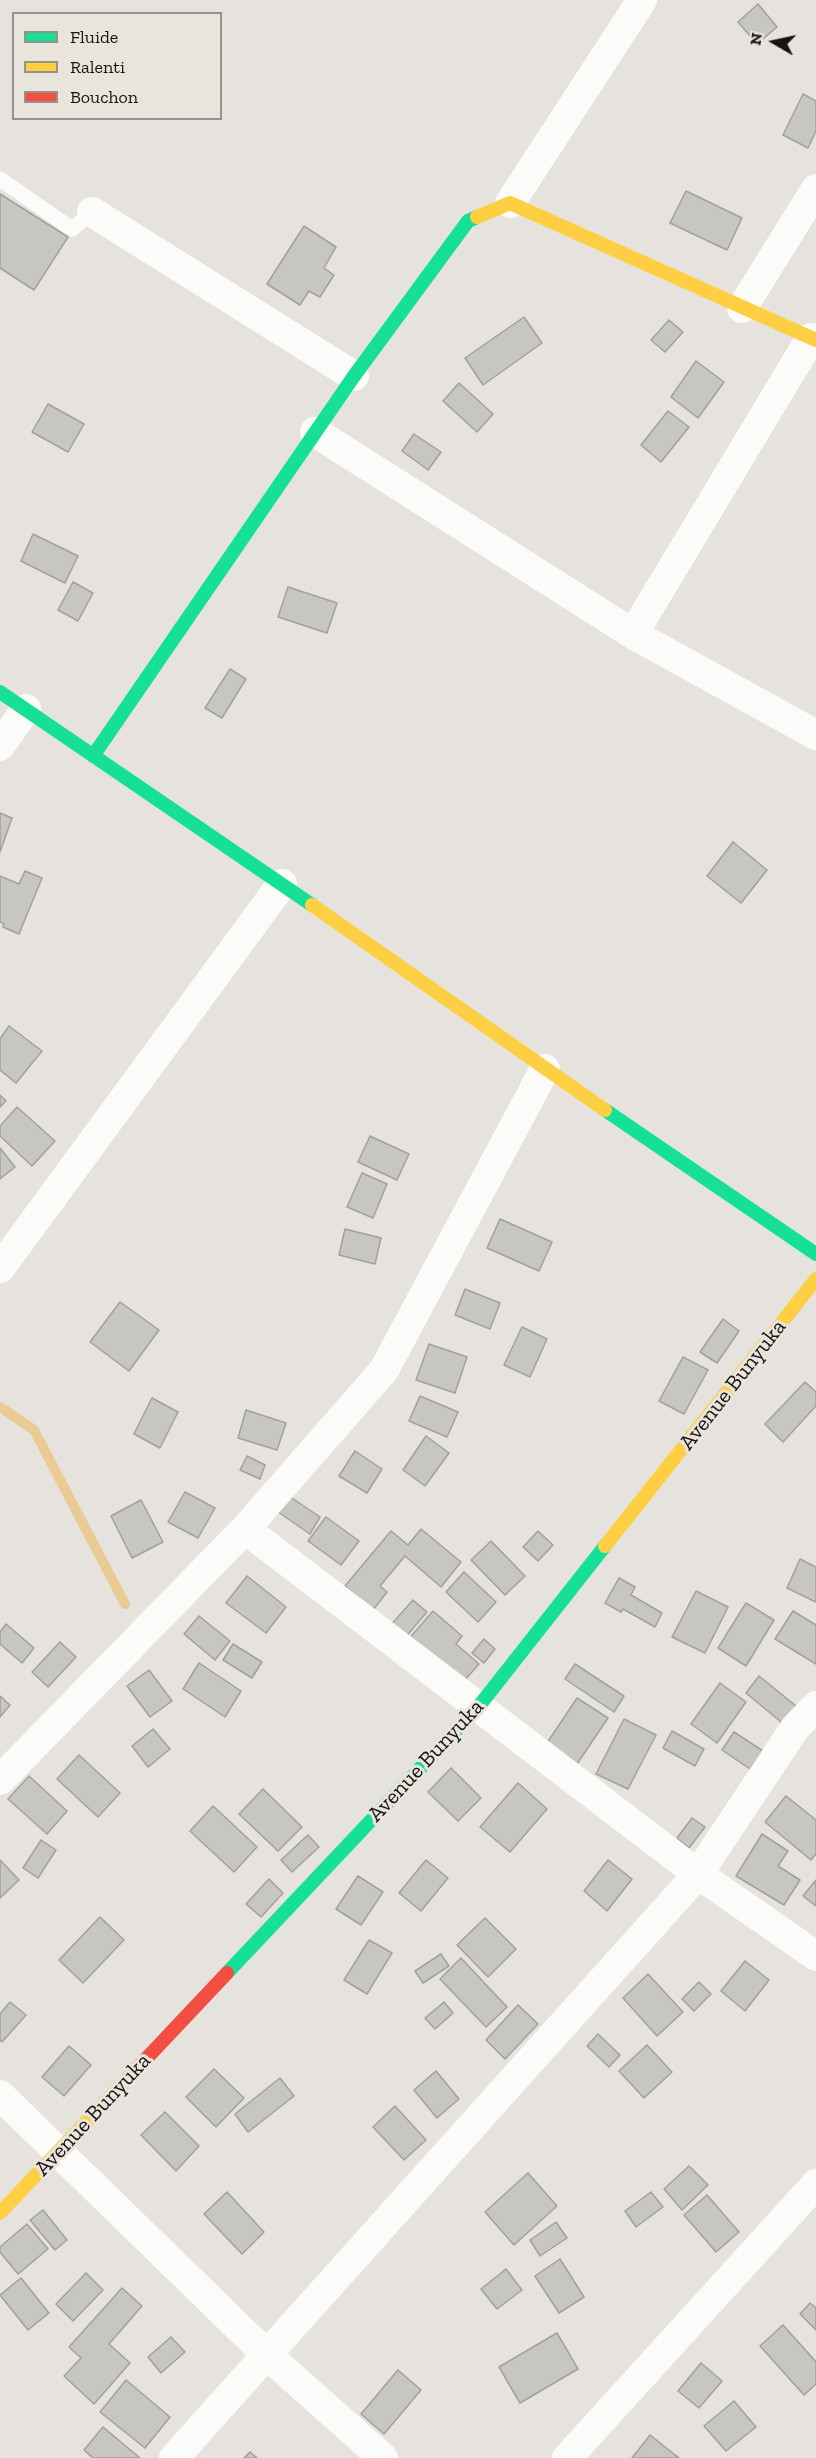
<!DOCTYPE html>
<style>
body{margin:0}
#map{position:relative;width:816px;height:2458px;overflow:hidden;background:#e6e3df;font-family:"Zilla Slab",serif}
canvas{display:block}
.legend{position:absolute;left:12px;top:12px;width:210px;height:108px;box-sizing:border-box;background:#e9e4dc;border:2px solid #95918b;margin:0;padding:8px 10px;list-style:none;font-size:18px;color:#171512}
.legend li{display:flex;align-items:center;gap:12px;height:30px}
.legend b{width:30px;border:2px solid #95918b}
.north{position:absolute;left:744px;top:12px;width:60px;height:60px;-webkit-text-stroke:4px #e9e4dc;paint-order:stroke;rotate:279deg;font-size:16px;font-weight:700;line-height:24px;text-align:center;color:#171512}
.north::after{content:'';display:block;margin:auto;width:21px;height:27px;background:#171512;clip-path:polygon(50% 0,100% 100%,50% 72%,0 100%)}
</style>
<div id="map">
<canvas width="816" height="2458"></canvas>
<ul class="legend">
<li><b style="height:8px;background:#16e098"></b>Fluide</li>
<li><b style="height:8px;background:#ffcf43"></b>Ralenti</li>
<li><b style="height:8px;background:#f24e42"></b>Bouchon</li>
</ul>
<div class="north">N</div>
</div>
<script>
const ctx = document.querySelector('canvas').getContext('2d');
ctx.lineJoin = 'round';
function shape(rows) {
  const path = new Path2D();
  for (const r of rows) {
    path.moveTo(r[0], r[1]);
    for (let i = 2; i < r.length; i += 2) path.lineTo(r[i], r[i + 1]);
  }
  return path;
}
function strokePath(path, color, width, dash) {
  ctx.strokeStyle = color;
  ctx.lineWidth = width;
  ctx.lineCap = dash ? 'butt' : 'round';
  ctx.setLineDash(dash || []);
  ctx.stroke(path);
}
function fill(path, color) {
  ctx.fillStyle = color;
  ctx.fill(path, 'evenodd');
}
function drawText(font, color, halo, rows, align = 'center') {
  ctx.font = font + ' "Zilla Slab",serif';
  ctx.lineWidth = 6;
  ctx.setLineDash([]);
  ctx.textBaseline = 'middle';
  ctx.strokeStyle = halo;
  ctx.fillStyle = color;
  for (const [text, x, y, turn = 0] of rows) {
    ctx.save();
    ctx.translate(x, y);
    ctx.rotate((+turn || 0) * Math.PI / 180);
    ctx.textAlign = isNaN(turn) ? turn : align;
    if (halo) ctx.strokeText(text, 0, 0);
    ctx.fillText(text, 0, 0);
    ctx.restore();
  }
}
const stream = shape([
 [0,1407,34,1430,125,1604]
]);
const building = shape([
 [758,4,777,27,757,44,738,22,758,4],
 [803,94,816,101,816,131,808,148,783,135,803,94],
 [686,191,742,218,727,250,670,223,686,191],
 [0,194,68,237,34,290,0,268,0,194],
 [304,226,336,247,324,268,334,275,320,297,309,291,300,305,267,284,304,226],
 [524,317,542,343,483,385,465,358,524,317],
 [669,320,683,332,665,352,651,340,669,320],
 [696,361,724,382,698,418,671,397,696,361],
 [459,383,493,414,477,432,443,401,459,383],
 [48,404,84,424,68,452,32,432,48,404],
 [668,411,689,427,661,462,641,445,668,411],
 [414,434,441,452,428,470,402,451,414,434],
 [33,534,78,556,65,583,21,561,33,534],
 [73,582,93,593,78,621,58,610,73,582],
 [288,587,337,603,327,633,278,617,288,587],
 [230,669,246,679,222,718,205,708,230,669],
 [0,813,12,818,0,852,0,813],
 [733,842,767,870,741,903,707,876,733,842],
 [25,871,42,878,19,934,3,927,4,924,0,922,0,876,19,884,25,871],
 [9,1026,42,1051,16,1083,0,1070,0,1039,9,1026],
 [0,1095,6,1101,0,1107,0,1095],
 [17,1107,55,1141,32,1166,0,1136,0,1126,17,1107],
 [370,1136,409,1154,397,1180,358,1162,370,1136],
 [0,1148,15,1167,0,1179,0,1148],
 [362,1173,387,1184,373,1218,347,1207,362,1173],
 [500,1219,552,1242,539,1271,487,1248,500,1219],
 [345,1229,381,1238,375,1264,339,1255,345,1229],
 [465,1289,500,1303,490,1329,455,1315,465,1289],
 [120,1302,159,1330,129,1371,90,1342,120,1302],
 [723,1319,739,1331,717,1363,700,1352,723,1319],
 [522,1327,547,1339,530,1377,504,1365,522,1327],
 [429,1344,467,1357,455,1393,416,1380,429,1344],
 [683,1357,708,1370,684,1414,659,1401,683,1357],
 [805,1382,816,1392,816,1406,783,1442,765,1424,805,1382],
 [420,1396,458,1412,447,1437,409,1421,420,1396],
 [152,1398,178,1412,160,1448,134,1434,152,1398],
 [246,1410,286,1423,277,1450,238,1438,246,1410],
 [426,1436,449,1453,425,1486,403,1470,426,1436],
 [355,1451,382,1469,367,1493,339,1476,355,1451],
 [247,1456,265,1465,260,1479,240,1470,247,1456],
 [185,1492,215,1508,198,1538,168,1522,185,1492],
 [289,1496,320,1517,310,1534,278,1512,289,1496],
 [141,1500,163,1542,132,1558,111,1516,141,1500],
 [326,1517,359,1541,341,1565,308,1541,326,1517],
 [421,1529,461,1562,441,1587,405,1556,380,1586,387,1592,373,1610,345,1586,391,1531,408,1545,421,1529],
 [538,1531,553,1545,538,1561,523,1547,538,1531],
 [491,1541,525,1576,505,1595,471,1560,491,1541],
 [800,1559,816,1567,816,1602,787,1588,800,1559],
 [464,1572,496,1602,478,1622,446,1592,464,1572],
 [247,1576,286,1607,266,1633,226,1603,247,1576],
 [619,1578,635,1587,631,1595,662,1613,655,1627,623,1609,621,1612,605,1603,619,1578],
 [696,1591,728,1607,705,1653,672,1637,696,1591],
 [413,1600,427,1612,403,1640,389,1627,413,1600],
 [746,1603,774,1620,746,1666,718,1648,746,1603],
 [433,1611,462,1636,456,1644,479,1664,457,1689,407,1641,433,1611],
 [793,1611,816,1625,816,1664,775,1639,793,1611],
 [199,1616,230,1641,215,1660,184,1634,199,1616],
 [6,1624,34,1648,22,1663,0,1644,0,1632,6,1624],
 [484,1639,495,1649,484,1663,472,1653,484,1639],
 [60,1642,76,1657,48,1687,32,1672,60,1642],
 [233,1644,262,1662,252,1678,223,1660,233,1644],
 [199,1663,241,1691,225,1717,183,1689,199,1663],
 [575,1664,624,1696,614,1712,565,1679,575,1664],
 [149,1670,172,1701,150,1717,127,1686,149,1670],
 [759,1676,801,1710,787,1727,746,1693,759,1676],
 [720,1683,746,1702,717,1743,691,1724,720,1683],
 [0,1696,10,1705,0,1717,0,1696],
 [577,1698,608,1718,573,1770,543,1749,577,1698],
 [624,1719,656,1735,628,1789,596,1774,624,1719],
 [153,1729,170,1749,148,1767,132,1746,153,1729],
 [672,1731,704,1749,695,1766,663,1748,672,1731],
 [734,1732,763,1751,750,1769,722,1750,734,1732],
 [79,1755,120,1793,98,1817,57,1779,79,1755],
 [451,1768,481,1798,458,1821,428,1792,451,1768],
 [29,1776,67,1811,47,1834,8,1799,29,1776],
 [518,1783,547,1809,510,1852,480,1827,518,1783],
 [263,1789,302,1827,278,1851,239,1814,263,1789],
 [786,1796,816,1820,816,1854,811,1860,765,1822,786,1796],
 [213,1806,257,1847,234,1872,190,1831,213,1806],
 [692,1818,705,1827,689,1848,677,1838,692,1818],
 [762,1834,788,1851,778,1866,800,1880,784,1905,736,1876,762,1834],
 [308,1835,319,1847,292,1872,281,1860,308,1835],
 [41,1840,56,1850,38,1878,23,1868,41,1840],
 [0,1860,19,1880,0,1898,0,1860],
 [426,1860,448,1878,421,1911,399,1893,426,1860],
 [608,1860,632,1879,607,1911,584,1891,608,1860],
 [358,1876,383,1892,361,1925,336,1909,358,1876],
 [269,1879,283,1893,261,1917,246,1904,269,1879],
 [816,1880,816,1906,803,1896,816,1880],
 [100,1917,124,1940,83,1983,59,1960,100,1917],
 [485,1918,516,1949,488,1977,457,1945,485,1918],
 [369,1940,392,1953,367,1994,344,1980,369,1940],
 [441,1954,449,1966,423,1983,415,1971,441,1954],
 [461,1958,507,2007,486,2027,440,1979,461,1958],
 [745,1961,769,1980,745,2011,721,1991,745,1961],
 [648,1974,683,2012,657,2036,623,1998,648,1974],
 [699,1982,711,1994,694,2011,682,1999,699,1982],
 [10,2002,26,2015,2,2042,0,2040,0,2014,10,2002],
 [444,2002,453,2013,435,2029,425,2018,444,2002],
 [518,2005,538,2024,505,2059,486,2040,518,2005],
 [598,2034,620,2055,609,2067,587,2046,598,2034],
 [647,2045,672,2072,644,2098,619,2071,647,2045],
 [69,2046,91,2065,64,2096,42,2077,69,2046],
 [214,2069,244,2098,216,2127,186,2097,214,2069],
 [436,2071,459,2099,437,2118,414,2090,436,2071],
 [280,2078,294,2096,248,2132,235,2114,280,2078],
 [395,2106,426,2140,404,2160,373,2127,395,2106],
 [165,2112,199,2146,176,2171,141,2135,165,2112],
 [689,2166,708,2185,682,2210,664,2189,689,2166],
 [528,2173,557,2206,514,2245,485,2212,528,2173],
 [227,2192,264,2232,242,2254,204,2214,227,2192],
 [651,2192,663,2207,636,2227,625,2211,651,2192],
 [707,2195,739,2232,716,2252,684,2215,707,2195],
 [43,2210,67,2240,55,2250,30,2220,43,2210],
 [556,2222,567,2238,540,2256,530,2240,556,2222],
 [27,2224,48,2249,18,2274,0,2252,0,2247,27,2224],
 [560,2259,584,2297,559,2313,535,2276,560,2259],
 [506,2269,522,2290,497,2309,481,2289,506,2269],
 [86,2273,103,2290,73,2321,56,2304,86,2273],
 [21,2278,49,2313,28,2330,0,2295,21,2278],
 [122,2288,142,2306,109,2344,130,2363,94,2404,64,2376,81,2358,69,2347,122,2288],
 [810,2303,816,2308,816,2330,800,2314,810,2303],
 [783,2325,816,2362,816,2384,804,2395,760,2346,783,2325],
 [557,2333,578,2369,520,2403,499,2367,557,2333],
 [171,2337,185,2352,161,2373,148,2357,171,2337],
 [701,2363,722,2381,699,2408,678,2391,701,2363],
 [398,2370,421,2390,384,2434,361,2414,398,2370],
 [126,2380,170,2417,145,2448,100,2412,126,2380],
 [734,2401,756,2427,726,2451,704,2426,734,2401],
 [103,2427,140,2458,93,2458,84,2450,103,2427],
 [650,2435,679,2458,632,2458,650,2435],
 [250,2452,257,2458,244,2458,250,2452]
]);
const lane = shape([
 [0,179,72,229,92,212]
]);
const street = shape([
 [510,203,642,0],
 [92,212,354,376],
 [742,308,816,189],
 [315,432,633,634,816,735],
 [633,634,811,338],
 [0,746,26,709],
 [0,1268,282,884],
 [245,1529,698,1874,816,1956],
 [0,1780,245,1529,384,1370,545,1069],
 [0,2095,266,2354,383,2458],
 [174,2458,698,1874,795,1728,816,1706],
 [567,2458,816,2184]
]);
const fast = shape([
 [0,692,312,905],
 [93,756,354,376,468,221,477,217],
 [605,1110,816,1254],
 [227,1973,479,1706,605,1546]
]);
const slow = shape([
 [477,217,510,203,816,340],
 [312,905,605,1110],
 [605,1546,816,1279],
 [0,2213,128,2078]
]);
const jam = shape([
 [128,2078,227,1973]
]);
const streetNames = [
 ["Avenue Bunyuka",733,1385,-52],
 ["Avenue Bunyuka",426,1761,-47],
 ["Avenue Bunyuka",93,2115,-47]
];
strokePath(stream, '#eacb93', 10);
fill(building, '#c8c6c2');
strokePath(building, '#a2a09d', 1.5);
strokePath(lane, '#fbfbfa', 15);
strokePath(street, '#fbfbfa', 30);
strokePath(fast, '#16e098', 14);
strokePath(slow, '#ffcf43', 14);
strokePath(jam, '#f24e42', 14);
drawText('22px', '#171512', '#e9e4dc', streetNames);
</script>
